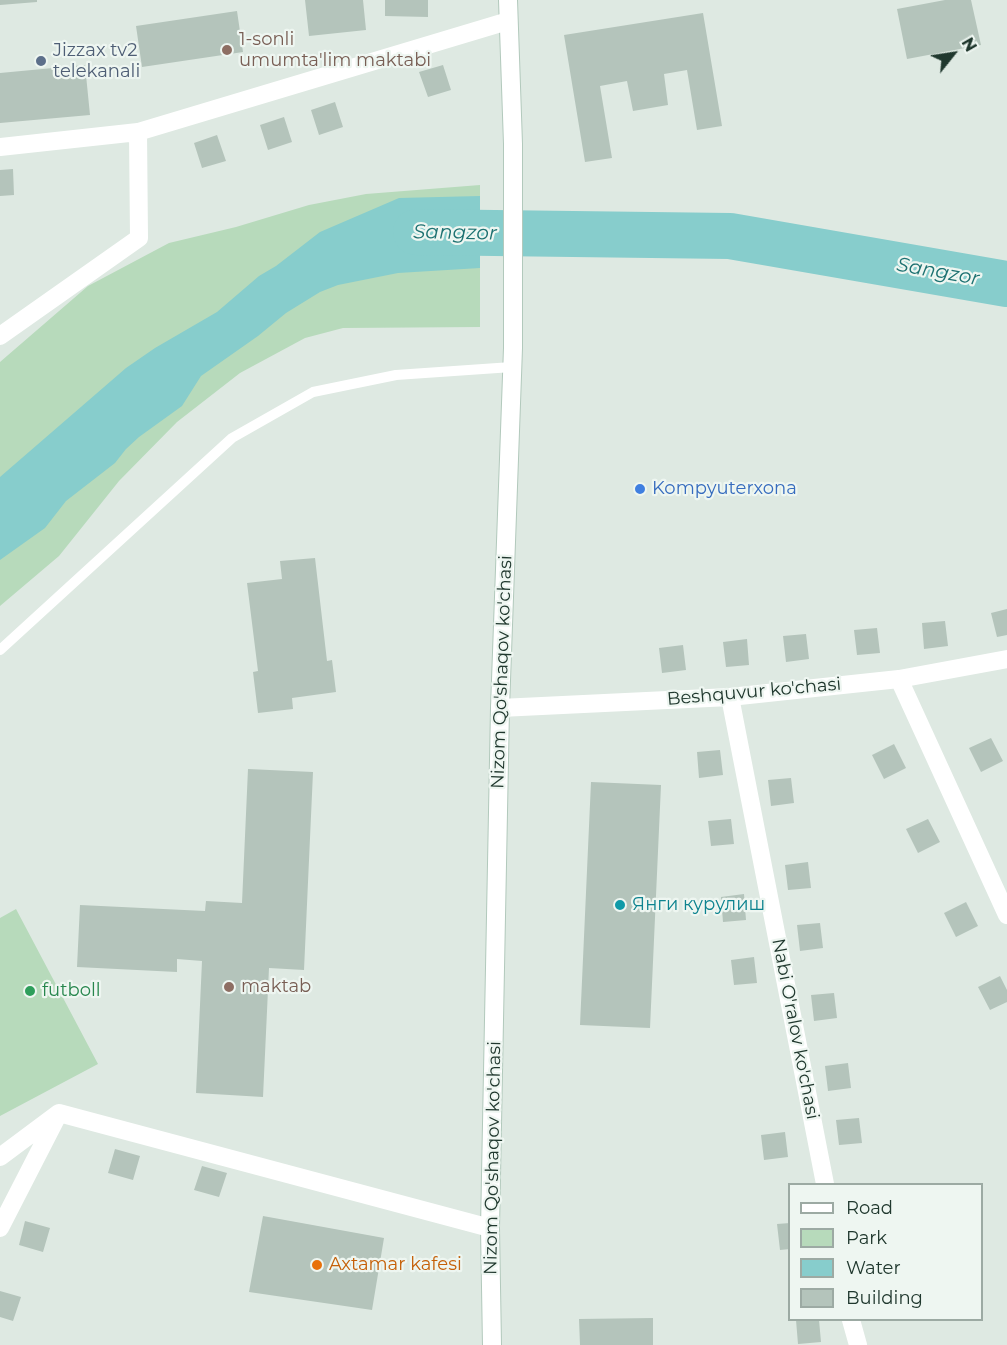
<!DOCTYPE html>
<meta charset="utf-8">
<style>
body{margin:0}
#map{position:relative;width:1007px;height:1345px;overflow:hidden;background:#dee9e2;font-family:Montserrat,sans-serif}
canvas{display:block}
.legend{position:absolute;left:788px;top:1183px;width:195px;height:138px;box-sizing:border-box;background:#eef6f1;border:2px solid #9caaa3;margin:0;padding:8px 10px;list-style:none;font-size:18px;color:#20382e}
.legend li{display:flex;align-items:center;gap:12px;height:30px}
.legend b{width:30px;border:2px solid #9caaa3}
.north{position:absolute;left:923px;top:24px;width:60px;height:60px;-webkit-text-stroke:4px #eef6f1;paint-order:stroke;rotate:60deg;font-size:16px;font-weight:700;line-height:24px;text-align:center;color:#20382e}
.north::after{content:'';display:block;margin:auto;width:21px;height:27px;background:#20382e;clip-path:polygon(50% 0,100% 100%,50% 72%,0 100%)}
</style>
<div id="map">
<canvas width="1007" height="1345"></canvas>
<ul class="legend">
<li><b style="height:8px;background:#fff"></b>Road</li>
<li><b style="height:16px;background:#b7dabb"></b>Park</li>
<li><b style="height:16px;background:#87cdcc"></b>Water</li>
<li><b style="height:16px;background:#b4c4bb"></b>Building</li>
</ul>
<div class="north">N</div>
</div>
<script>
const ctx = document.querySelector('canvas').getContext('2d');
ctx.lineJoin = 'round';
function fill(path, color) {
  ctx.fillStyle = color;
  ctx.fill(path, 'evenodd');
}
function shape(rows) {
  const path = new Path2D();
  for (const r of rows) {
    path.moveTo(r[0], r[1]);
    for (let i = 2; i < r.length; i += 2) path.lineTo(r[i], r[i + 1]);
  }
  return path;
}
function strokePath(path, color, width, dash) {
  ctx.strokeStyle = color;
  ctx.lineWidth = width;
  ctx.lineCap = dash ? 'butt' : 'round';
  ctx.setLineDash(dash || []);
  ctx.stroke(path);
}
function drawText(font, color, halo, rows, align = 'center') {
  ctx.font = font + ' Montserrat,sans-serif';
  ctx.lineWidth = 4.5;
  ctx.setLineDash([]);
  ctx.textBaseline = 'middle';
  ctx.strokeStyle = halo;
  ctx.fillStyle = color;
  for (const [text, x, y, turn = 0] of rows) {
    ctx.save();
    ctx.translate(x, y);
    ctx.rotate((+turn || 0) * Math.PI / 180);
    ctx.textAlign = isNaN(turn) ? turn : align;
    if (halo) ctx.strokeText(text, 0, 0);
    ctx.fillText(text, 0, 0);
    ctx.restore();
  }
}
const green = shape([
 [480,185,480,327,343,328,305,338,240,373,177,422,119,481,59,556,0,606,0,362,88,286,169,243,236,227,309,205,366,194],
 [16,909,98,1064,0,1116,0,918]
]);
const water = shape([
 [480,196,480,268,398,273,338,285,320,292,286,313,258,336,201,376,182,406,139,437,126,449,115,463,66,501,45,528,0,560,0,477,126,368,155,348,217,312,259,276,276,266,320,232,399,198]
]);
const river = shape([
 [416,232,730,236,1007,284]
]);
const building = shape([
 [0,0,37,0,37,2,0,5],
 [305,0,363,0,366,30,309,36],
 [385,0,428,0,428,17,385,16],
 [945,0,971,0,981,45,907,59,897,9],
 [237,11,243,52,142,67,136,26],
 [703,13,722,126,697,130,687,70,664,74,668,105,633,111,627,81,600,86,612,158,585,162,564,35],
 [85,65,90,115,0,123,0,73],
 [443,65,451,90,428,97,419,72],
 [335,102,343,127,319,135,311,110],
 [284,117,292,142,268,150,260,125],
 [217,135,226,161,202,168,194,143],
 [13,169,14,195,0,196,0,170],
 [315,558,327,661,332,660,336,692,292,698,293,709,258,713,253,672,258,671,247,583,282,579,280,561],
 [1007,609,1007,635,997,637,991,613],
 [945,621,948,646,924,649,922,623],
 [877,628,880,653,857,655,854,630],
 [806,634,809,659,786,662,783,636],
 [747,639,749,665,726,667,723,642],
 [683,645,686,670,662,673,659,648],
 [991,738,1003,761,981,772,969,748],
 [894,744,906,768,884,779,872,755],
 [720,750,723,775,699,778,697,752],
 [248,769,313,772,304,970,269,968,263,1097,196,1093,202,961,177,959,177,972,77,967,80,905,205,911,206,901,242,903],
 [791,778,794,803,771,806,768,780],
 [591,782,661,785,650,1028,580,1025],
 [731,819,734,844,711,846,708,821],
 [928,819,940,842,918,853,906,829],
 [808,862,811,888,788,890,785,865],
 [744,894,746,920,723,922,721,897],
 [966,902,978,926,956,937,944,913],
 [820,923,823,948,800,951,797,925],
 [754,957,757,983,734,985,731,960],
 [1000,976,1007,990,1007,1002,990,1010,978,987],
 [834,993,837,1018,814,1021,811,995],
 [848,1063,851,1088,828,1091,825,1066],
 [859,1118,862,1143,839,1145,836,1120],
 [785,1132,788,1157,764,1160,761,1135],
 [115,1149,140,1156,133,1180,108,1173],
 [202,1166,227,1173,219,1197,194,1190],
 [263,1216,384,1238,372,1310,249,1292],
 [25,1221,50,1228,43,1252,19,1245],
 [790,1223,790,1249,780,1250,777,1224],
 [0,1291,21,1297,13,1321,0,1317],
 [653,1318,653,1345,580,1345,579,1319],
 [796,1320,819,1320,821,1342,798,1344]
]);
const lane = shape([
 [0,650,232,438,313,392,396,375,512,367]
]);
const street = shape([
 [0,147,138,132,508,21],
 [0,336,139,238,138,132],
 [899,679,1007,915],
 [730,697,825,1184],
 [500,708,730,697,899,679,1007,659],
 [0,1157,59,1113,490,1228],
 [0,1228,57,1117],
 [851,1320,858,1345]
]);
const secondary = shape([
 [492,1345,490,1228,500,708,513,348,513,144,508,0]
]);
const markers = [
 [227,50,6,"#8d6e63"],
 [41,61,6,"#5c6f8a"],
 [640,489,6,"#3f7fe0"],
 [620,905,6,"#0f9aa8"],
 [229,987,6,"#8d6e63"],
 [30,991,6,"#2e9e5b"],
 [317,1265,6,"#e8710a"]
];
const educationNames = [
 ["1-sonli",239,40],
 ["umumta'lim maktabi",239,61],
 ["maktab",241,987]
];
const serviceNames = [
 ["Jizzax tv2",53,51],
 ["telekanali",53,72]
];
const shopNames = [
 ["Kompyuterxona",652,489]
];
const streetNames = [
 ["Nizom Qo'shaqov ko'chasi",502,672,-88],
 ["Beshquvur ko'chasi",754,692,-5],
 ["Nabi O'ralov ko'chasi",795,1029,79],
 ["Nizom Qo'shaqov ko'chasi",493,1158,-89]
];
const cultureNames = [
 ["Янги курулиш",632,905]
];
const leisureNames = [
 ["futboll",42,991]
];
const foodNames = [
 ["Axtamar kafesi",329,1265]
];
const waterNames = [
 ["Sangzor",455,233,1],
 ["Sangzor",938,272,10]
];
fill(green, '#b7dabb');
fill(water, '#87cdcc');
strokePath(river, '#87cdcc', 46);
fill(building, '#b4c4bb');
strokePath(secondary, '#b2c9bc', 20);
strokePath(lane, '#fff', 10);
strokePath(street, '#fff', 18);
strokePath(secondary, '#fff', 18);
for (const [x, y, r, color] of markers) {
  const dot = new Path2D();
  dot.arc(x, y, r, 0, 2 * Math.PI);
  ctx.fillStyle = color;
  ctx.fill(dot);
  strokePath(dot, '#eef6f1', 2);
}
drawText('18px', '#785e54', '#eef6f1', educationNames, 'left');
drawText('18px', '#4e5e75', '#eef6f1', serviceNames, 'left');
drawText('18px', '#366cbe', '#eef6f1', shopNames, 'left');
drawText('18px', '#20382e', '#eef6f1', streetNames);
drawText('18px', '#0d838f', '#eef6f1', cultureNames, 'left');
drawText('18px', '#27864d', '#eef6f1', leisureNames, 'left');
drawText('18px', '#c56008', '#eef6f1', foodNames, 'left');
drawText('italic 20px', '#1d7171', '#eef6f1', waterNames);
</script>
